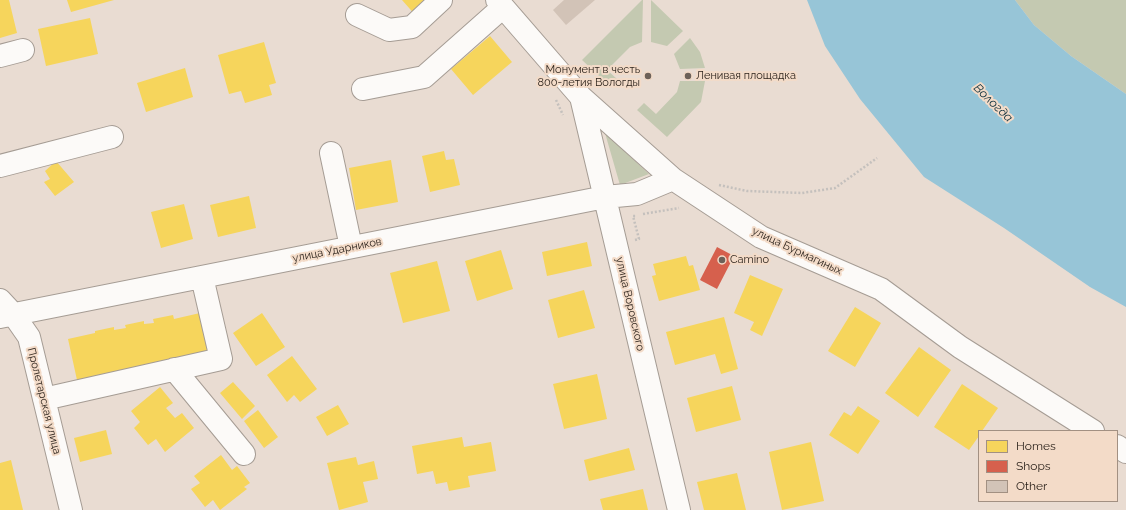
<!DOCTYPE html>
<meta charset="utf-8">
<style>
body{margin:0}
#map{position:relative;width:1126px;height:510px;overflow:hidden;background:#e9dcd2;font-family:Raleway,sans-serif}
canvas{display:block}
.legend{position:absolute;left:978px;top:430px;width:140px;height:72px;box-sizing:border-box;background:#f3dbc8;border:1px solid #a29082;margin:0;padding:5px 7px;list-style:none;font-size:12px;color:#281f18}
.legend li{display:flex;align-items:center;gap:8px;height:20px}
.legend b{width:20px;border:1px solid #a29082}
</style>
<div id="map">
<canvas width="1126" height="510"></canvas>
<ul class="legend">
<li><b style="height:11px;background:#f6d55c"></b>Homes</li>
<li><b style="height:11px;background:#d6604d"></b>Shops</li>
<li><b style="height:11px;background:#d2c3b7"></b>Other</li>
</ul>
</div>
<script>
const ctx = document.querySelector('canvas').getContext('2d');
ctx.lineJoin = 'round';
function fill(path, color) {
  ctx.fillStyle = color;
  ctx.fill(path, 'evenodd');
}
function shape(rows) {
  const path = new Path2D();
  for (const r of rows) {
    path.moveTo(r[0], r[1]);
    for (let i = 2; i < r.length; i += 2) path.lineTo(r[i], r[i + 1]);
  }
  return path;
}
function strokePath(path, color, width, dash) {
  ctx.strokeStyle = color;
  ctx.lineWidth = width;
  ctx.lineCap = dash ? 'butt' : 'round';
  ctx.setLineDash(dash || []);
  ctx.stroke(path);
}
function drawText(font, color, halo, rows, align = 'center') {
  ctx.font = font + ' Raleway,sans-serif';
  ctx.lineWidth = 4;
  ctx.setLineDash([]);
  ctx.textBaseline = 'middle';
  ctx.strokeStyle = halo;
  ctx.fillStyle = color;
  for (const [text, x, y, turn = 0] of rows) {
    ctx.save();
    ctx.translate(x, y);
    ctx.rotate((+turn || 0) * Math.PI / 180);
    ctx.textAlign = isNaN(turn) ? turn : align;
    if (halo) ctx.strokeText(text, 0, 0);
    ctx.fillText(text, 0, 0);
    ctx.restore();
  }
}
const green = shape([
 [642,0,643,0,642,42,630,47,607,70,617,79,610,86,582,60],
 [651,0,683,31,667,46,651,42],
 [1015,0,1126,0,1126,94,1071,56,1034,25],
 [690,38,700,52,705,68,680,69,674,54],
 [680,81,705,81,701,102,667,137,637,110,644,103,656,114,677,92],
 [605,133,649,174,620,185]
]);
const water = shape([
 [807,0,1015,0,1034,25,1071,56,1126,94,1126,307,1090,287,1004,228,924,177,860,99,825,46]
]);
const homes = shape([
 [0,0,9,0,17,33,0,38],
 [67,0,114,0,71,12],
 [402,0,436,0,417,17],
 [90,18,98,54,46,66,38,29],
 [490,36,512,62,473,95,451,69],
 [264,42,276,83,269,85,272,95,245,103,241,91,229,94,218,55],
 [185,68,193,97,146,112,137,83],
 [444,151,446,160,454,159,460,185,430,192,422,156],
 [391,160,398,202,356,210,349,168],
 [56,161,74,182,55,196,44,182,50,179,45,171],
 [249,196,256,228,218,237,210,205],
 [184,204,193,239,161,248,151,212],
 [587,242,592,266,547,276,542,252],
 [501,250,513,289,477,301,465,261],
 [686,256,689,266,693,265,700,290,659,301,652,276,656,275,653,264],
 [437,261,450,311,403,323,390,273],
 [750,275,783,289,762,336,750,330,754,322,734,313],
 [584,290,595,328,558,338,548,300],
 [855,307,881,323,855,367,828,351],
 [200,313,208,351,77,380,68,339,95,333,95,331,114,327,114,330,126,328,125,325,144,321,144,324,154,323,153,319,173,315,174,319],
 [262,313,285,347,256,366,233,333],
 [724,317,738,369,721,374,715,354,675,365,666,332],
 [919,347,951,370,918,417,885,393],
 [292,356,317,389,300,402,294,395,287,402,267,375],
 [597,374,607,419,564,429,553,384],
 [233,382,255,406,242,419,220,393],
 [962,384,998,408,982,431,979,431,979,436,969,450,934,427],
 [732,386,741,420,696,432,687,398],
 [160,387,173,403,166,408,175,418,182,413,194,428,165,452,156,439,148,445,134,428,140,422,131,411],
 [338,405,349,424,327,436,316,417],
 [858,406,880,421,858,454,829,435,844,412,851,416],
 [258,410,278,437,264,448,244,421],
 [106,430,112,454,80,462,74,438],
 [462,437,464,447,491,442,496,471,468,476,470,487,449,491,447,482,436,484,433,471,417,474,412,446],
 [811,442,824,501,782,510,769,452],
 [629,448,635,470,589,481,584,460],
 [221,455,232,470,237,466,250,483,244,487,247,489,220,510,213,500,205,507,191,489,200,483,194,476],
 [356,457,358,465,374,461,378,479,363,482,368,502,339,510,327,463],
 [11,460,23,510,0,510,0,463],
 [737,473,746,510,704,510,697,482],
 [643,489,648,510,603,510,600,499]
]);
const shops = shape([
 [717,247,734,256,717,289,700,280]
]);
const building = shape([
 [564,0,595,0,566,25,553,10]
]);
const path = shape([
 [556,100,563,115],
 [719,185,747,191,802,193,835,188,877,158],
 [643,214,679,208],
 [635,240,639,239,633,216,636,216]
]);
const minor = shape([
 [497,0,581,97,673,179,761,237,881,289,960,347,1093,431],
 [357,15,389,30,412,27,441,0],
 [0,56,23,50],
 [363,89,424,77,503,7],
 [581,97,679,510],
 [331,153,351,247],
 [0,166,112,137],
 [0,300,13,314,29,337,71,510],
 [0,317,605,197,637,194,673,179],
 [174,369,244,454],
 [44,399,221,359,202,277],
 [1117,446,1126,452]
]);
const markers = [
 [648,76,4,"#6c6159"],
 [688,76,4,"#6c6159"],
 [722,260,4,"#6c6159"]
];
const poiNames = [
 ["Монумент в честь",640,70,"right"],
 ["800-летия Вологды",640,83,"right"],
 ["Ленивая площадка",696,76],
 ["Camino",730,260]
];
const streetNames = [
 ["улица Ударников",337,250,-11],
 ["улица Бурмагиных",797,251,25],
 ["улица Воровского",630,304,77],
 ["Пролетарская улица",44,401,76]
];
const waterNames = [
 ["Вологда",993,103,44]
];
fill(green, '#c4c9b1');
fill(water, '#97c5d7');
fill(homes, '#f6d55c');
fill(shops, '#d6604d');
fill(building, '#d2c3b7');
strokePath(minor, '#a59c94', 24);
strokePath(path, '#c4c0bd', 2.5, [2, 2]);
strokePath(minor, '#fcfaf8', 22);
for (const [x, y, r, color] of markers) {
  const dot = new Path2D();
  dot.arc(x, y, r, 0, 2 * Math.PI);
  ctx.fillStyle = color;
  ctx.fill(dot);
  strokePath(dot, '#f3dbc8', 1.5);
}
drawText('11px', '#281f18', '#f3dbc8', poiNames, 'left');
drawText('11px', '#281f18', '#f3dbc8', streetNames);
drawText('italic 12px', '#0b2e3b', '#f3dbc8', waterNames);
</script>
